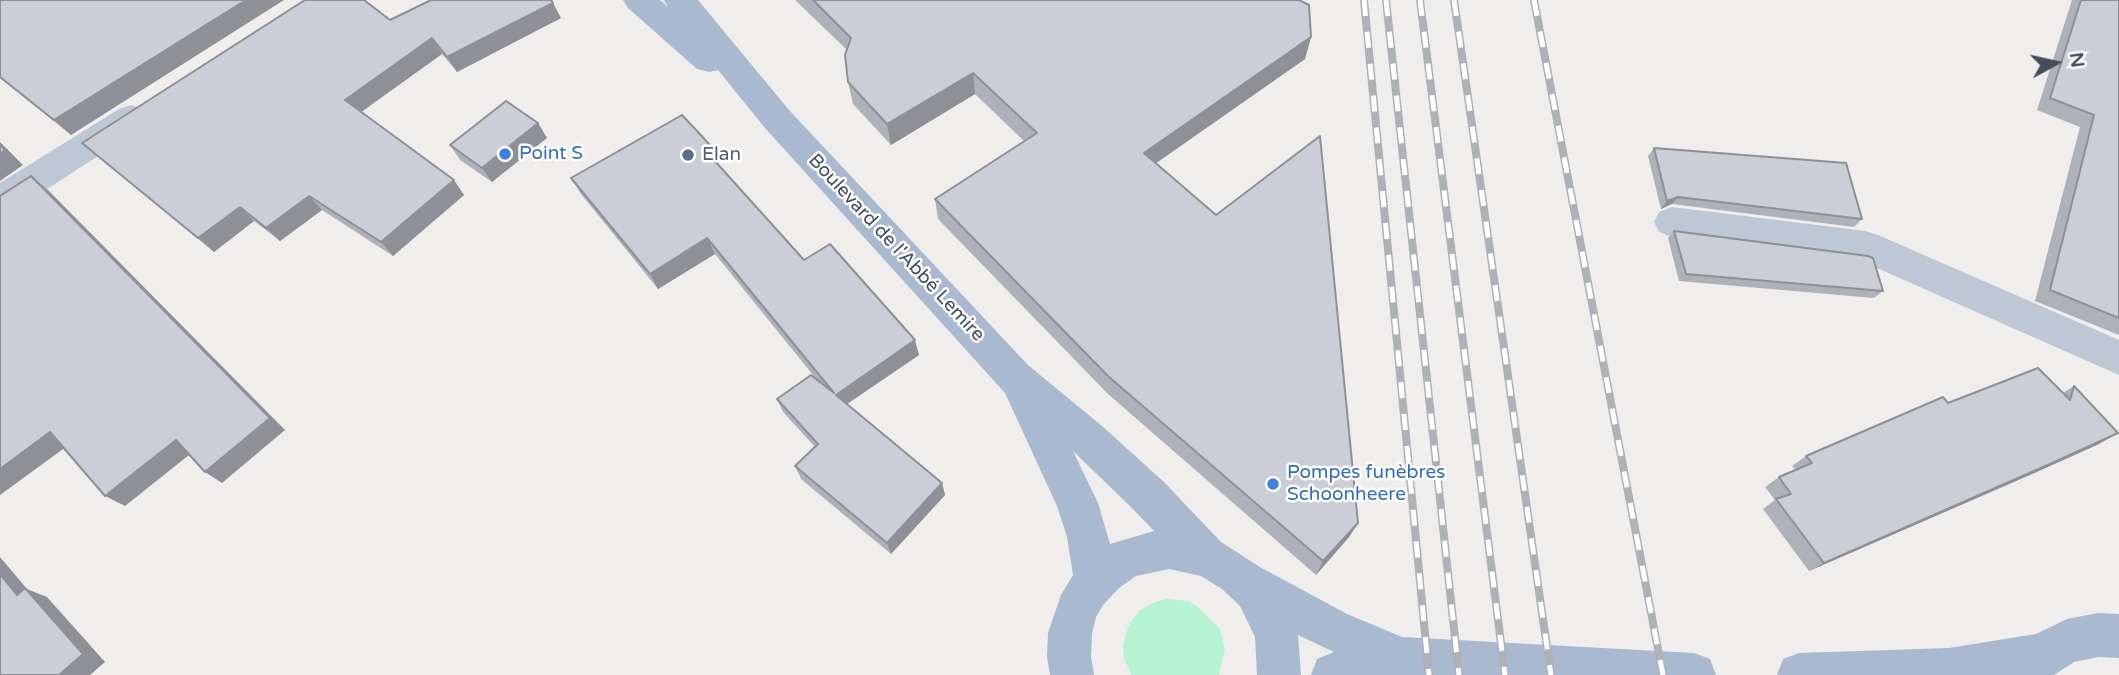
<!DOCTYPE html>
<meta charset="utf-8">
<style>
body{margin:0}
#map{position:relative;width:2119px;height:675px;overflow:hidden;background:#f0eded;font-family:"Varela Round",sans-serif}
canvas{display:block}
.north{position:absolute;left:2021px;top:28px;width:70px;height:70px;-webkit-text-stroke:5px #fff;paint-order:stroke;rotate:82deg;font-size:19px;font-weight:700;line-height:28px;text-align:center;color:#434e5c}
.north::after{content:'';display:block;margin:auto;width:24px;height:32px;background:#434e5c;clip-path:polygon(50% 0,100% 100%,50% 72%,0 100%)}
</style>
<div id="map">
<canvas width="2119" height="675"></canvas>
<div class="north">N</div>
</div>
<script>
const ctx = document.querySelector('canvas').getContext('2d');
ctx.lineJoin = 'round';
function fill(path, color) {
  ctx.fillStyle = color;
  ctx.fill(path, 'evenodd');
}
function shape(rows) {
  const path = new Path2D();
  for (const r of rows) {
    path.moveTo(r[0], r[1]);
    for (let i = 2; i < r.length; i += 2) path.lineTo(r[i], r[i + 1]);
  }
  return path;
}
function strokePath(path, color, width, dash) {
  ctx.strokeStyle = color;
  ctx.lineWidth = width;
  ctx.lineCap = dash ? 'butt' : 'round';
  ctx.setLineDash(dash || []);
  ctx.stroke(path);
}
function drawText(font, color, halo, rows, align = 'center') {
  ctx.font = font + ' "Varela Round",sans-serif';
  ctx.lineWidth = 5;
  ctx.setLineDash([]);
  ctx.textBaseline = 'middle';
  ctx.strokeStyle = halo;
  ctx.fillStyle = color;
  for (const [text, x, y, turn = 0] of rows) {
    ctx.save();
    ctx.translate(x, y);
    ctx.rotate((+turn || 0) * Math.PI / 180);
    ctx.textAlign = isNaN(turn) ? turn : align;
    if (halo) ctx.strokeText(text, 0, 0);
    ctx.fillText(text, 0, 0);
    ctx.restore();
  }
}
const green = shape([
 [1167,599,1188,601,1197,606,1220,629,1225,649,1219,675,1131,675,1124,659,1123,648,1127,628,1139,611,1157,601]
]);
const minor = shape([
 [131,105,143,109,148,118,143,127,13,211,0,215,0,183,119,109,131,105],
 [1672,207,1865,231,1878,235,2119,340,2119,375,1861,261,1672,237,1659,232,1654,222,1659,212,1672,207]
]);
const major = shape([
 [623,0,660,0,668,7,664,0,698,0,789,110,1028,365,1102,426,1164,482,1221,542,1260,567,1347,614,1402,637,1694,653,1710,659,1716,675,1311,675,1317,659,1334,652,1298,635,1301,675,1257,675,1255,637,1240,606,1222,589,1201,576,1169,569,1136,576,1119,588,1103,605,1096,617,1092,633,1091,657,1094,675,1050,675,1047,657,1048,633,1061,595,1073,575,1067,537,1057,506,1005,393,765,128,718,70,709,72,697,69,628,8,623,0],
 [1073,451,1134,510,1154,531,1110,544,1098,503,1073,451],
 [2098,613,2119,614,2119,658,2098,657,2074,662,2054,675,1777,675,1783,659,1799,653,1949,648,2036,634,2067,619,2098,613]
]);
const rail = shape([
 [1364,0,1429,675],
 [1386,0,1459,675],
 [1420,0,1505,675],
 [1454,0,1551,675],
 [1534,0,1663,675]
]);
const wall = shape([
 [0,0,71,135,0,78],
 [795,0,1299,0,1311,37,1305,59,1156,163,1358,523,1349,537,1316,575,1108,394,938,219,935,199,1024,141,975,94,891,145,853,104,848,82,847,50],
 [2072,0,2119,0,2119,335,2035,301,2080,127,2037,110],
 [368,3,390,20,561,18,457,72,442,54,361,112,464,195,393,256,322,210,280,241,254,221,214,252,82,143],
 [538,123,547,138,492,182,460,160,450,145],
 [1654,148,1862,219,1854,227,1672,204,1661,209,1648,156],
 [717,163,804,260,919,355,847,404,942,483,945,495,891,554,801,479,795,466,815,447,783,412,777,399,817,380,715,254,658,289,581,194,571,178,718,163],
 [1674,231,1883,291,1874,298,1679,281,1668,238],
 [2074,386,2099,444,2032,474,1809,571,1763,509,1775,500,1765,487,1779,477,1796,470,1792,466,1806,456,1948,403,2063,393]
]);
const shadedWall = shape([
 [246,0,284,0,71,135,54,120],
 [553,3,561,18,457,72,447,57],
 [1311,37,1305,59,1142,173,1144,153],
 [432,38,442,54,357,115,345,100],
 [973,73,975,94,891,145,887,124],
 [538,123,547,138,492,182,482,168],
 [0,142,23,165,0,181],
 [711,146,718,163,712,167,705,150],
 [31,176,49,191,285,430,222,483,205,472],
 [454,180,464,195,393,256,381,242],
 [309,196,322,210,280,241,266,228],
 [1678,197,1672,204,1661,209,1667,201],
 [240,207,254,221,214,252,198,238],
 [707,238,715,254,658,289,650,274],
 [915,340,919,355,841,408,836,395],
 [50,432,70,444,0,495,0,469],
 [2118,433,2099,444,2032,474,1809,571,1824,563],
 [176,440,194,451,125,506,105,496],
 [942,483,945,495,891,554,887,543],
 [1358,523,1349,537,1316,575,1323,561],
 [0,557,27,589,47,597,105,662,90,675,59,675,17,595,0,574]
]);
const building = shape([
 [0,0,246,0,54,120,0,77,0,0],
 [305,0,364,0,390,20,431,0,551,0,553,3,447,57,432,38,345,100,454,180,381,242,309,196,266,228,240,207,198,238,82,143,305,0],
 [813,0,1299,0,1309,5,1311,37,1144,153,1216,215,1320,136,1358,523,1323,561,1109,377,935,199,1037,133,973,73,887,124,848,82,845,55,851,38,813,0],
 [2081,0,2119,0,2119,318,2050,290,2094,115,2050,98,2081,0],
 [506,101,538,123,482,168,450,145,506,101],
 [682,115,711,146,705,150,804,260,830,244,915,340,836,395,942,483,887,543,795,466,818,444,777,399,811,375,834,393,707,238,650,274,571,178,682,115],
 [0,145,5,150,0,154,0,145],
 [1654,148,1846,163,1862,219,1678,197,1667,201,1654,148],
 [31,176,270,418,205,472,176,440,105,496,50,432,0,469,0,196,31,176],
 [1674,231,1868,256,1873,258,1883,291,1686,274,1674,231],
 [2038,368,2070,400,2074,386,2118,433,2050,464,1824,563,1776,499,1791,494,1779,477,1812,463,1806,456,1943,397,1948,403,2038,368],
 [0,574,17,595,25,588,83,654,59,675,0,675,0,574]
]);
const markers = [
 [505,154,7,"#3f7fe0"],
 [688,155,7,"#5c6f8a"],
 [1273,484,7,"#3f7fe0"]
];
const shopNames = [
 ["Point S",519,154],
 ["Pompes funèbres",1287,473],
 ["Schoonheere",1287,495]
];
const serviceNames = [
 ["Elan",702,155]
];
const streetNames = [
 ["Boulevard de l'Abbé Lemire",896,248,47]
];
fill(green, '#b5f3d4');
fill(minor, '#bec8d4');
fill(major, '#a9b9d0');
strokePath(rail, '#aeb1b8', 8);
strokePath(rail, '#fff', 5, [16]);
fill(wall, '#afb1b8');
fill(shadedWall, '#8e9096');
fill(building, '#cbced6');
strokePath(building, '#8e9096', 2);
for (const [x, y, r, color] of markers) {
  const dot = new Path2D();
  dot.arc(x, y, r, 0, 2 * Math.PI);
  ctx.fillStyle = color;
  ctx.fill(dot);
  strokePath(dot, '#fff', 2.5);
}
drawText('19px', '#366cbe', '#fff', shopNames, 'left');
drawText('19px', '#4e5e75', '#fff', serviceNames, 'left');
drawText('19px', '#434e5c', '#fff', streetNames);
</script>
